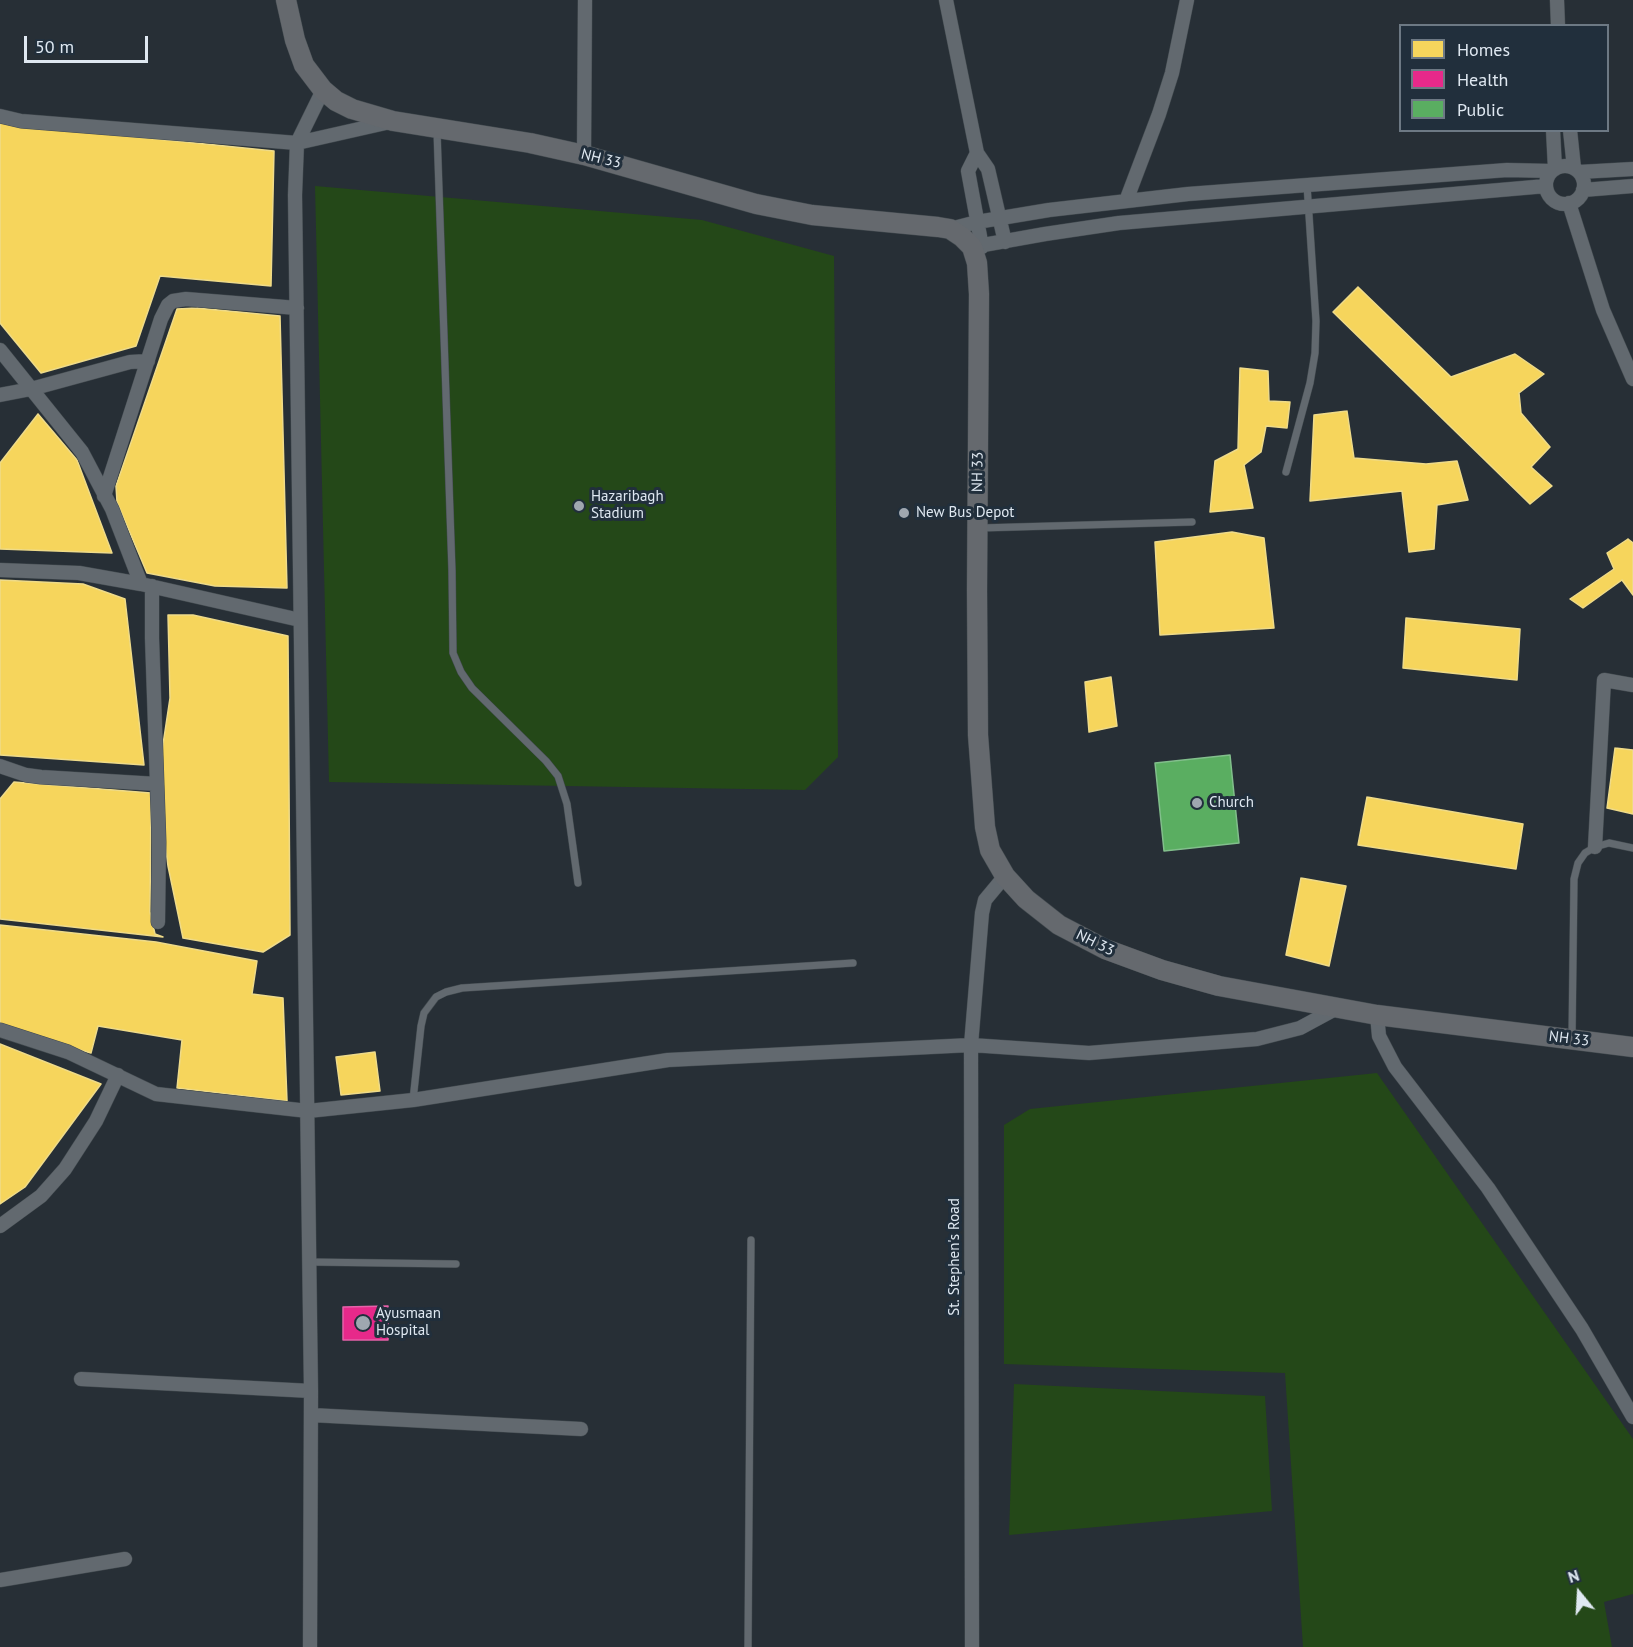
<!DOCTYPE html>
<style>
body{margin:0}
#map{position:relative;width:1633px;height:1647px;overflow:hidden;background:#272f36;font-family:"PT Sans",sans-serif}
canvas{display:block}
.legend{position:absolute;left:1399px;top:24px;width:210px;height:108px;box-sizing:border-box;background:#212f3c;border:2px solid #6d7984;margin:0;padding:8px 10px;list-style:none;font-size:18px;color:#dfe8f1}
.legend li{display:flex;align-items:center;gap:12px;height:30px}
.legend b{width:30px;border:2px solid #6d7984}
.north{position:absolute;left:1549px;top:1563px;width:60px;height:60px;-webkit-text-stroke:4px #212f3c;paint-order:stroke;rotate:342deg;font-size:16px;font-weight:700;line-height:24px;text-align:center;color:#dfe8f1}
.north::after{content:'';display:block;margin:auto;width:21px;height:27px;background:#dfe8f1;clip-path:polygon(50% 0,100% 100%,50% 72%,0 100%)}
.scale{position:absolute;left:24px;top:36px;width:124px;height:27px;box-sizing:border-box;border:3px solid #dfe8f1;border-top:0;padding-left:8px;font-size:18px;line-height:21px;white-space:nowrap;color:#dfe8f1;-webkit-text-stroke:4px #212f3c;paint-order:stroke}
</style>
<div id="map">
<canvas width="1633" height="1647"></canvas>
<ul class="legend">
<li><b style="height:16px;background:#f6d55c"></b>Homes</li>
<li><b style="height:16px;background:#e7298a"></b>Health</li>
<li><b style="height:16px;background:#5aae61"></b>Public</li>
</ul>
<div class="north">N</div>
<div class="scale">50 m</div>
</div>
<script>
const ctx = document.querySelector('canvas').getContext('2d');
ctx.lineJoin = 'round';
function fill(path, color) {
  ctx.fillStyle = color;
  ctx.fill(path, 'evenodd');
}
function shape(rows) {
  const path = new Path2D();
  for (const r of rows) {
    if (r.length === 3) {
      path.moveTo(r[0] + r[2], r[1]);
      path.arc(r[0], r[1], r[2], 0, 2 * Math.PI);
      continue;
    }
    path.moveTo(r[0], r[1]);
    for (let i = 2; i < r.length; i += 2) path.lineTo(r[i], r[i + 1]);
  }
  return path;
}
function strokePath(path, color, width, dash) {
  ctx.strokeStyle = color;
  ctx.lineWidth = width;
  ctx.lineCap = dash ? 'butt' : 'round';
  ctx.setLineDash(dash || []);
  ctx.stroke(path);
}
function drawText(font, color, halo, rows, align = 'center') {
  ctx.font = font + ' "PT Sans",sans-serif';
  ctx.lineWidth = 6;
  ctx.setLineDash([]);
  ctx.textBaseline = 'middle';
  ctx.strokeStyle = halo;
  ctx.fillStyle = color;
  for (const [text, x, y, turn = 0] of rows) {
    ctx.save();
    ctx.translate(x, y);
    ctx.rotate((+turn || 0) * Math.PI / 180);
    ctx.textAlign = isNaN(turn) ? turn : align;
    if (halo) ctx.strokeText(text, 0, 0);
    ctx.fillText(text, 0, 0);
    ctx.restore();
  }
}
const green = shape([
 [315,186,702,220,834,256,838,757,805,790,329,782],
 [1377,1073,1633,1439,1633,1594,1604,1602,1612,1647,1303,1647,1285,1373,1004,1364,1004,1125,1030,1109],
 [1014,1384,1265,1396,1272,1511,1009,1535]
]);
const homes = shape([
 [0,123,274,151,271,286,160,276,136,346,41,373,0,323,0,123],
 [1358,287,1451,377,1515,354,1544,374,1519,393,1521,413,1550,447,1531,467,1552,486,1530,504,1333,312,1358,287],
 [197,308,280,316,287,588,215,586,147,573,117,502,116,486,177,309,197,308],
 [1240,368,1268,371,1269,401,1290,402,1287,428,1266,426,1261,452,1244,465,1253,508,1210,512,1215,461,1238,449,1240,368],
 [1347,411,1354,458,1426,464,1457,461,1468,500,1437,505,1434,549,1409,552,1402,491,1310,501,1314,415,1347,411],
 [38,414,77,460,112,553,0,549,0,463,38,414],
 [1232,532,1264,538,1274,628,1160,635,1155,542,1232,532],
 [1628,539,1633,543,1633,595,1622,580,1583,608,1570,599,1614,569,1607,553,1628,539],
 [0,580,83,584,125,599,144,765,0,755,0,580],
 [168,615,193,615,288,636,290,935,263,952,183,938,168,866,157,784,170,698,168,615],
 [1406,618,1520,629,1517,680,1403,668,1406,618],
 [1111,677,1117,726,1089,732,1085,682,1111,677],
 [1615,748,1633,750,1633,814,1607,808,1615,748],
 [14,782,151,793,150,912,155,934,163,937,0,919,0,799,14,782],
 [1367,797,1523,824,1516,869,1358,845,1367,797],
 [1301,878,1346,886,1329,966,1286,955,1301,878],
 [0,925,156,942,257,961,252,994,283,998,287,1101,177,1088,182,1040,98,1026,91,1053,0,1028,0,925],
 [0,1044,101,1084,25,1187,0,1204,0,1044],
 [375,1052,380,1091,341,1095,336,1057,375,1052]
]);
const health = shape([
 [388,1306,388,1340,343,1340,343,1307,388,1306]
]);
const public = shape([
 [1230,755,1239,843,1164,851,1155,763,1230,755]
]);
const service = shape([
 [437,131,452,571,453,653,461,672,472,688,546,761,558,776,567,804,578,883],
 [1286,472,1310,383,1315,353,1316,321,1307,185],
 [980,528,1192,522],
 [1572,1037,1574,879,1578,863,1585,853,1595,847,1609,843,1633,848],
 [413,1100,421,1026,424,1013,436,997,446,992,462,988,853,963],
 [310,1262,456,1264],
 [748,1647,751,1240]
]);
const minor = shape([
 [946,0,977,153,988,169,1005,242],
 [1557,0,1558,26],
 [0,116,21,121,297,143,390,122],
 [1553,130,1555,169],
 [1570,130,1574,168],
 [977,153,968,171,982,247],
 [584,155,585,0],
 [1565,185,19],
 [1579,172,1633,169],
 [1583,190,1633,186],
 [1126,201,1159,114,1172,73,1187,0],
 [1569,203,1603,310,1633,379],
 [950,229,977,222,1049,210,1188,194,1507,170,1552,171],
 [972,247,1045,234,1119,223,1546,186],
 [0,350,82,452,112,509,141,584],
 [0,395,31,389,130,362,148,361],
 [104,496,161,319,168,305,173,301,186,299,297,308],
 [0,570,79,573,141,584,300,620],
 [152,586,152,638,159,842,158,922],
 [0,766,26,775,41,777,157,784],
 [1595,847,1604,680,1633,685],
 [1377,1015,1379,1036,1395,1067,1488,1188,1582,1329,1633,1417],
 [0,1030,68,1052,156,1094,308,1111,413,1100,668,1060,971,1045,1089,1053,1257,1039,1300,1028,1337,1008],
 [0,1226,41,1196,65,1169,96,1121,118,1075],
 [81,1379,311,1391],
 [311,1415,581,1429],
 [0,1580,125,1559],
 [310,1647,311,1391,295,195,297,143,323,90],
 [972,1647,971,1045,982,913,985,900,1005,876]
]);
const secondary = shape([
 [286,0,295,40,304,65,323,90,336,101,352,109,393,121,530,143,584,155,756,204,812,215,938,227,950,229,962,237,972,247,977,263,979,294,977,590,978,735,985,827,990,850,1005,876,1026,899,1059,925,1105,949,1162,970,1219,986,1377,1015,1633,1047]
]);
const markers = [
 [579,506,6,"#9fa7b0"],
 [904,513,6,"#9fa7b0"],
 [1197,803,6,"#9fa7b0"],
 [363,1323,8,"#9fa7b0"]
];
const streetNames = [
 ["NH 33",601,159,14],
 ["NH 33",978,472,-89],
 ["NH 33",1095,943,26],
 ["NH 33",1569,1039,7],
 ["St. Stephen's Road",955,1257,-90]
];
const poiNames = [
 ["Hazaribagh",591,497],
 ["Stadium",591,514],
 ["New Bus Depot",916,513],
 ["Church",1209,803],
 ["Ayusmaan",376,1314],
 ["Hospital",376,1331]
];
fill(green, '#244818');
fill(homes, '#f6d55c');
strokePath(homes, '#efdb89', 1.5);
fill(health, '#e7298a');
strokePath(health, '#e562a9', 1.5);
fill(public, '#5aae61');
strokePath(public, '#82bf8c', 1.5);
strokePath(service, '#424a4f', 8);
strokePath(minor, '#424a4f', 15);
strokePath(secondary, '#424a4f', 21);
strokePath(service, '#62696f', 7);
strokePath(minor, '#62696f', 14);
strokePath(secondary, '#65696e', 20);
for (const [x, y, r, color] of markers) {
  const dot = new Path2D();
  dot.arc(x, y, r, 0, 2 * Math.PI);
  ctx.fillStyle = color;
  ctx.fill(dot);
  strokePath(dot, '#212f3c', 2);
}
drawText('15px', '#dfe8f1', '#212f3c', streetNames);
drawText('15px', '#dfe8f1', '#212f3c', poiNames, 'left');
</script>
